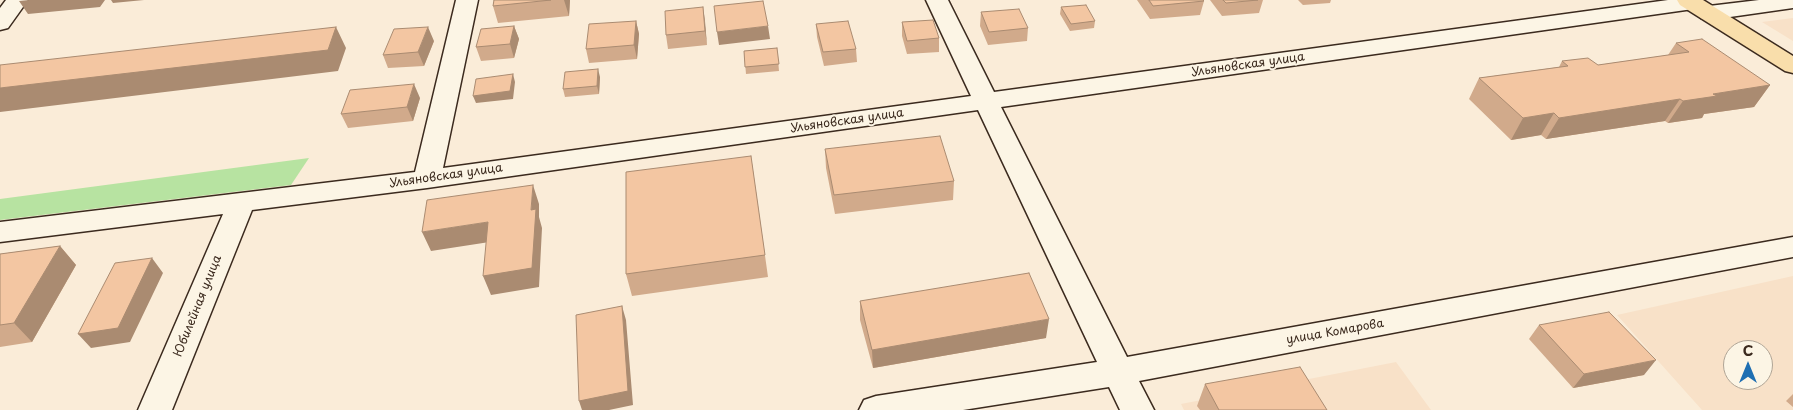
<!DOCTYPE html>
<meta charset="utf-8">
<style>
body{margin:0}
#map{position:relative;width:1793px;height:410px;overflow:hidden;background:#faecd8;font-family:"Playpen Sans",sans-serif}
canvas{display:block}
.north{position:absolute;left:1723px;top:340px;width:50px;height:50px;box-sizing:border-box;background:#fcf5e5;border:1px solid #afa495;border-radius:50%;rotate:0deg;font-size:14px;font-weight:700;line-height:20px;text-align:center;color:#3b2a1e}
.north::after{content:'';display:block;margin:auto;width:18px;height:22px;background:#1f6fb2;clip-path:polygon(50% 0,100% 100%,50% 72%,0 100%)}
</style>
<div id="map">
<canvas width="1793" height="410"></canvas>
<div class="north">С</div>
</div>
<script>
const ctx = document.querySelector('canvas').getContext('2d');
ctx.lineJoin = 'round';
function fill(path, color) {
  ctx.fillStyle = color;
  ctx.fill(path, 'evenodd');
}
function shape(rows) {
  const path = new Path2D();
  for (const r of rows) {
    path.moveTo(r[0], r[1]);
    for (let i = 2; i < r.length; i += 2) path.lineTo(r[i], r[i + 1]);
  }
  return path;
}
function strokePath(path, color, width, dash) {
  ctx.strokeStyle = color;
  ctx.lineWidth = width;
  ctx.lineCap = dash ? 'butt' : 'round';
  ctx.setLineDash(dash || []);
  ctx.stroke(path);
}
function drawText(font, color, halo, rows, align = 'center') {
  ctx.font = font + ' "Playpen Sans",sans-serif';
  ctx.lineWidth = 4;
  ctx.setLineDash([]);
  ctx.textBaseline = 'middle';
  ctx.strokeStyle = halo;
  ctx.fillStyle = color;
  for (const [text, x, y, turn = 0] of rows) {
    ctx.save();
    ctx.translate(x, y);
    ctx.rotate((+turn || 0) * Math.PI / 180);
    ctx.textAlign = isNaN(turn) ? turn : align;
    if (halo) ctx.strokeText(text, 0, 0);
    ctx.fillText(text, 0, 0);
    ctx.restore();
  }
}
const built = shape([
 [1793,18,1793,41,1762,22],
 [1793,276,1793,410,1702,410,1617,315],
 [1733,350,1763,350,1763,380,1733,380],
 [1396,362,1431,410,1184,410,1181,404]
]);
const green = shape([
 [309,158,291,185,0,220,0,199]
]);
const minor = shape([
 [6,0,28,0,8,28,0,30,0,8,6,0],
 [456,0,478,0,443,168,971,96,926,0,948,0,994,92,1668,0,1702,0,1704,3,1701,8,1693,9,1001,107,1127,357,1793,237,1793,257,1139,381,1154,410,1120,410,1109,387,963,410,859,410,864,400,876,396,1097,362,978,110,427,188,252,210,172,410,138,410,223,214,0,242,0,222,415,172,456,0],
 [1759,0,1793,0,1793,8,1709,20,1701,18,1698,13,1701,8,1709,6,1759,0]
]);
const major = shape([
 [1677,0,1703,0,1793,56,1793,73,1785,71,1680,5,1677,0]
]);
const wall = shape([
 [494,0,570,0,569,16,498,23,493,6],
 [1137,0,1203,0,1204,1,1200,15,1150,19],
 [1210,0,1263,0,1259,13,1222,16],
 [1298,0,1331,0,1330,3,1303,5],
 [703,7,707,45,668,49,666,35],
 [1061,7,1095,21,1094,28,1070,31,1060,14],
 [981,12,1028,28,1027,41,988,45,980,26],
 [636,21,639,34,637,59,589,63,586,49],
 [902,22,939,38,939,52,907,54,902,36],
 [816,24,856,49,857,62,824,66,817,37],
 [514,26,519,39,514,58,481,61,476,47],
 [434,41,424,66,388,68,383,55],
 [1676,43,1770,85,1754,107,1704,114,1702,118,1668,123,1665,121,1546,139,1541,135,1511,140,1469,99,1479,78,1559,67,1562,61,1598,65,1668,55],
 [777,48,779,71,746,74,744,51],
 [600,77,599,94,565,97,563,89],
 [420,98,413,121,348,128,341,114],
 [825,149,954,181,953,200,835,214,826,168],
 [751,156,768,277,632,296,626,274],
 [60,246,76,265,32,342,0,347,0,254],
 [860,301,1046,338,873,368,860,320],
 [1539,325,1644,375,1573,388,1529,339],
 [1205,384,1327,410,1200,410,1197,406],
 [1793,394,1793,407,1786,401]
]);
const shadedWall = shape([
 [29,0,105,0,100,7,28,14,19,1],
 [111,0,144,0,113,3],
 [564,0,570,0,569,16],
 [703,7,705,21,707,45,705,31],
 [636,21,639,34,637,59,634,45],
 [514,26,519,39,514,58,510,44],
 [768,26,770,39,719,45,717,32],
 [336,27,346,48,338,71,0,112,0,88],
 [428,27,434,41,424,66,418,52],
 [598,69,600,77,599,94,597,86],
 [513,74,515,82,513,99,476,103,473,96],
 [414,84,420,98,413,121,407,107],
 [1770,85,1754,107,1704,114,1702,118,1668,123,1683,101,1713,94],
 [1680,99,1665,121,1546,139,1559,118],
 [1554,113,1541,135,1511,140,1523,118],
 [533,185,539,204,539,217,542,228,539,287,491,295,483,276,531,210],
 [488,222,496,241,431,251,422,232],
 [60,246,76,265,32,342,14,323],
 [152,258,163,273,130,342,91,348,78,334],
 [622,306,626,320,633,405,609,410,582,410,579,401],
 [1049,319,1046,338,873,368,872,350],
 [1656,360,1644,375,1573,388,1584,374]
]);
const building = shape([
 [494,0,551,0,493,6,494,0],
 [1149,0,1203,0,1204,1,1153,6,1149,0],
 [1223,0,1258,0,1226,3,1223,0],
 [763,1,768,26,717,32,714,6,763,1],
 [1086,5,1095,21,1071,24,1061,7,1086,5],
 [703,7,705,31,666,35,665,11,703,7],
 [1019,9,1028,28,989,32,981,12,1019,9],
 [933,20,939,38,907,41,902,22,933,20],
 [636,21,634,45,586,49,589,24,636,21],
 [848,21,856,49,823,52,816,24,848,21],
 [514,26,510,44,476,47,481,29,514,26],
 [336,27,328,50,0,88,0,65,336,27],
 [428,27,418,52,383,55,394,29,428,27],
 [1702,39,1770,85,1713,94,1717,96,1683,101,1680,99,1559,118,1554,113,1523,118,1479,78,1568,66,1562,61,1588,58,1598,65,1689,52,1676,43,1702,39],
 [777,48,779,64,745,67,744,51,777,48],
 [598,69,597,86,563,89,565,72,598,69],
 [513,74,510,91,473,96,476,79,513,74],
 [414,84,407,107,341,114,350,90,414,84],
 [940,136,954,181,834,195,825,149,940,136],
 [751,156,765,255,626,274,626,172,751,156],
 [533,185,531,210,536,209,532,268,483,276,488,222,422,232,427,200,533,185],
 [60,246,14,323,0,325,0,254,60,246],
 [152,258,118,328,78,334,115,263,152,258],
 [1029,273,1049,319,872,350,860,301,1029,273],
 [622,306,628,391,579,401,576,315,622,306],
 [1609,312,1656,360,1584,374,1539,325,1609,312],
 [1300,367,1327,410,1219,410,1205,384,1300,367]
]);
const streetNames = [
 ["Ульяновская улица",1248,65,-8],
 ["Ульяновская улица",847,121,-8],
 ["Ульяновская улица",446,176,-8],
 ["Юбилейная улица",198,306,-68],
 ["улица Комарова",1335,332,-10]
];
fill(built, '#f8e1c8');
fill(green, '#b7e3a1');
strokePath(minor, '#3b2a1e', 3);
strokePath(major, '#3b2a1e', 3);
fill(minor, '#fcf5e5');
fill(major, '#f9deab');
fill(wall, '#d1aa8b');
fill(shadedWall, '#aa8b71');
fill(building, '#f3c6a2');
strokePath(building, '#aa8b71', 1);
drawText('12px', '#3b2a1e', '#fcf5e5', streetNames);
</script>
